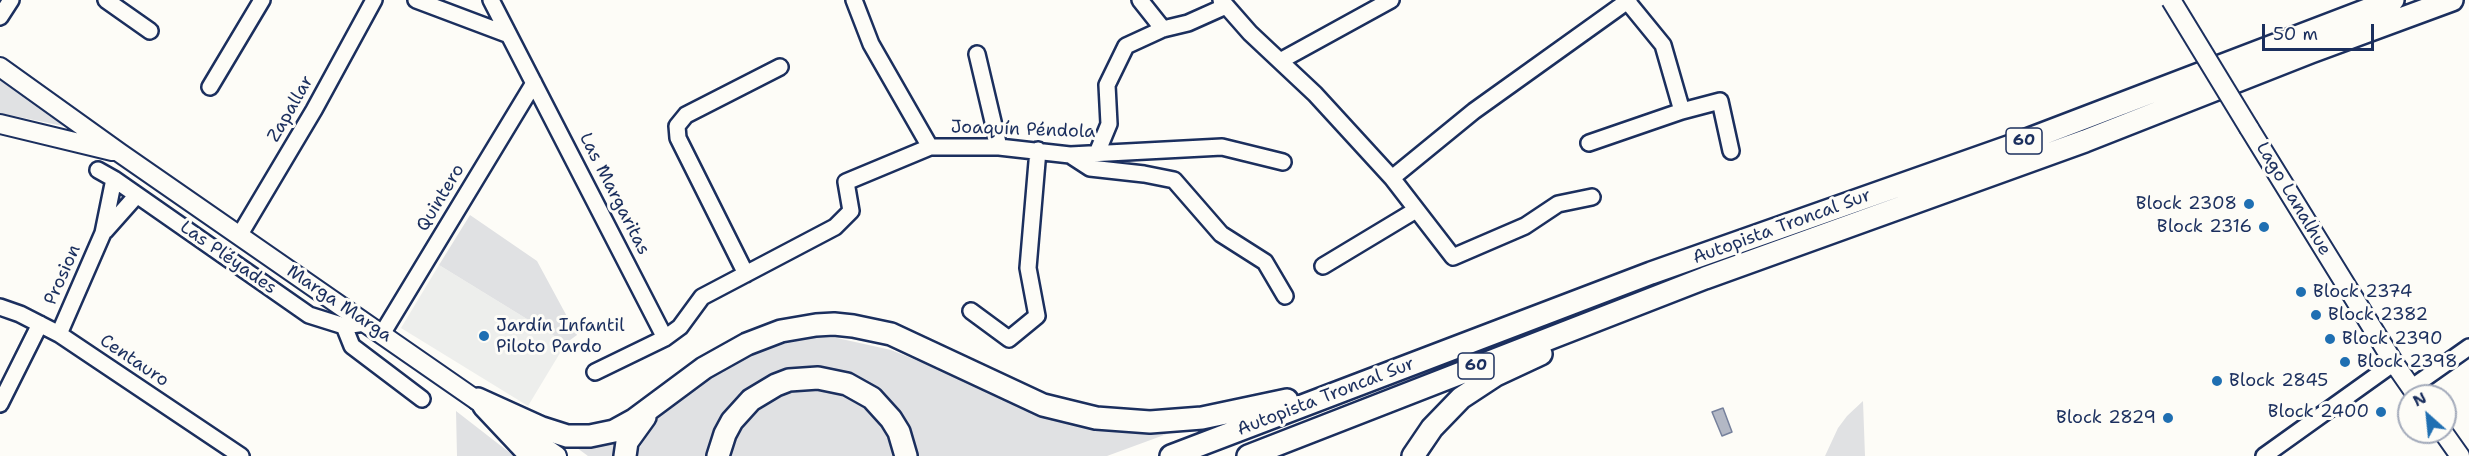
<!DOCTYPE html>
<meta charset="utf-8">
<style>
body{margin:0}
#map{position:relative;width:2469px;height:456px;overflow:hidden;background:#fdfcf7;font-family:"Shantell Sans",sans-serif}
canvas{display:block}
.north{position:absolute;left:2397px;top:384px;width:60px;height:60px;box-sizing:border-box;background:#fdfcf7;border:2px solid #a3aaba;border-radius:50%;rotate:333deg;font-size:16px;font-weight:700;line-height:24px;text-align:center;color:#1b2f5e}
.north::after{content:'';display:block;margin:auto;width:21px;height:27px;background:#1f6fb2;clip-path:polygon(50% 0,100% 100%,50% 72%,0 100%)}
.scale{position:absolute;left:2262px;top:24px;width:112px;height:27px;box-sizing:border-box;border:3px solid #1b2f5e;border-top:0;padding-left:8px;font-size:18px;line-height:21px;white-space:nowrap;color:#1b2f5e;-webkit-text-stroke:4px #fdfcf7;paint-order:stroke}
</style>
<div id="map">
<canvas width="2469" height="456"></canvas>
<div class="north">N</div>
<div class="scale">50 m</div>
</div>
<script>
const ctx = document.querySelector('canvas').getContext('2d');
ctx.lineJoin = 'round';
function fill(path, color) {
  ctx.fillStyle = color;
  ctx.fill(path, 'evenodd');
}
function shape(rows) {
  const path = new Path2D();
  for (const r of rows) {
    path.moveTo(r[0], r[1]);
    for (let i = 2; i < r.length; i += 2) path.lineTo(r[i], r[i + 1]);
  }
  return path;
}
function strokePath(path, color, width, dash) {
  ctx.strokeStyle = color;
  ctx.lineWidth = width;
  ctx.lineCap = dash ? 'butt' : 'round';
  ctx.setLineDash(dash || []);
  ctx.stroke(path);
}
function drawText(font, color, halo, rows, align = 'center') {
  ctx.font = font + ' "Shantell Sans",sans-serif';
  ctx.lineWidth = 6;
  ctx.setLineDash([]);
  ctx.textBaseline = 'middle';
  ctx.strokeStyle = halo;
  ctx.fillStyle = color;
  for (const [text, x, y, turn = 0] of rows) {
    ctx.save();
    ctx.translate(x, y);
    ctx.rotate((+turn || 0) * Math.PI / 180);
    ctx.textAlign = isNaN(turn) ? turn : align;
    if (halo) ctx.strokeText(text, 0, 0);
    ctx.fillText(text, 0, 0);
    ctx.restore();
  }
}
const built = shape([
 [439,265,566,343,528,406,401,328]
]);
const green = shape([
 [0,75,83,134,63,126,0,113],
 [470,215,537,261,577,335,566,343,439,265],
 [794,338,837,338,891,350,1038,409,1186,427,1107,456,916,456,913,443,821,369,718,424,707,456,635,456,657,417,708,377,761,348],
 [825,383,862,398,890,426,899,456,724,456,729,428,788,386],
 [1863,401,1865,456,1825,456,1838,428,1847,416],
 [456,411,514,456,457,456],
 [623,434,613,456,588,456,573,445]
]);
const water = shape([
 [1723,408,1732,432,1722,436,1712,412,1723,408]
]);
const minor = shape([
 [106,0,150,31],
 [416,0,509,35],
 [491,0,665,338],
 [854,0,871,44,930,147],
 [1140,0,1163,29],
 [1221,0,1250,33,1315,94,1392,178,1453,257,1525,226,1558,204,1592,197],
 [1627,1,1663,45,1682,111],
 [0,17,11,0],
 [977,54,999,147],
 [1280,61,1391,0],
 [210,87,262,0],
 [1589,143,1682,111,1720,101,1731,151],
 [1097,153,1109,124,1107,85,1126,46,1163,29,1188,23,1226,6],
 [1070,155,1090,168,1144,174,1174,180,1221,234,1265,262,1285,296],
 [98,170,114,179,309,315,344,326,365,323],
 [1392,178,1474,111,1629,0],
 [105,231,137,195],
 [239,236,314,110,374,0],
 [1323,266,1416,210],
 [746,274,678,138,677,126,686,115,780,67],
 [0,307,20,314,59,334,241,456],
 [971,311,1009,339,1037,316,1028,268,1038,150],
 [344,326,352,346,422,399],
 [59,334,103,233,114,179],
 [382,334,534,83],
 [595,372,665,338,680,327,702,297,835,227,851,211,846,182,930,147,999,147,1070,155,1222,147,1283,162],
 [2411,388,2469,347],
 [0,404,40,324],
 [2264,456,2394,363]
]);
const major = shape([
 [0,67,120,153,557,456],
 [0,124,112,151],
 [2249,128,2394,363,2417,396],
 [2443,432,2460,456]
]);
const highway = shape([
 [478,399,542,428,567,436,590,436,614,431,634,420,704,368,747,344,781,331,816,325,834,324,853,326,891,334,1043,405,1096,418,1150,422,1202,418,1287,400],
 [484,406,531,456],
 [625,456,627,442,645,417],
 [718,456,725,434,732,421,751,400,776,385,789,380,818,378,847,384,872,398,891,419,899,432,906,456],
 [1171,456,1651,273,2011,146,2393,0],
 [1248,456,1705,278,2085,141,2311,52,2452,0],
 [1413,456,1432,428,1461,398,1496,375,1541,354]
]);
const majorBridge = shape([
 [2171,0,2249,128]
]);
const markers = [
 [2249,204,6,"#1f6fb2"],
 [2264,227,6,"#1f6fb2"],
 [2301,292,6,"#1f6fb2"],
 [2316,315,6,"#1f6fb2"],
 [484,336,6,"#1f6fb2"],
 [2330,339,6,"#1f6fb2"],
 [2345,362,6,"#1f6fb2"],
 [2217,381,6,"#1f6fb2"],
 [2381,412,6,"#1f6fb2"],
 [2168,418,6,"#1f6fb2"]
];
const shields = [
 [2024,141,36],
 [1476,366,36]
];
const shieldNames = [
 ["60",2024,141],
 ["60",1476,366]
];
const streetNames = [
 ["Zapallar",291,109,-60],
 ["Joaquín Péndola",1023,130,2],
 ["Las Margaritas",614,194,63],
 ["Quintero",441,198,-59],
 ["Lago Lanalhue",2293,199,59],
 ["Autopista Troncal Sur",1782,227,-20],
 ["Las Pléyades",228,258,35],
 ["Prosion",63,275,-66],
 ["Marga Marga",339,304,34],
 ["Centauro",134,361,34],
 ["Autopista Troncal Sur",1326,397,-21]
];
const poiNames = [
 ["Block 2308",2237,204,"right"],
 ["Block 2316",2252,227,"right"],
 ["Block 2374",2313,292],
 ["Block 2382",2328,315],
 ["Jardín Infantil",496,326],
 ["Piloto Pardo",496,347],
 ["Block 2390",2342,339],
 ["Block 2398",2357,362],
 ["Block 2845",2229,381],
 ["Block 2400",2369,412,"right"],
 ["Block 2829",2156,418,"right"]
];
fill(built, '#edeeec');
fill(green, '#e0e1e3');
fill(water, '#b3b8c5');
strokePath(water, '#76819c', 1.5);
strokePath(minor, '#1b2f5e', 20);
strokePath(major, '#1b2f5e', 22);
strokePath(highway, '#1b2f5e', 26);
strokePath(minor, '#fdfcf7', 15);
strokePath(major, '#fdfcf7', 18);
strokePath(highway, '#fdfcf7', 21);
strokePath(majorBridge, '#1b2f5e', 22, []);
strokePath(majorBridge, '#fdfcf7', 18);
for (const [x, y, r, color] of markers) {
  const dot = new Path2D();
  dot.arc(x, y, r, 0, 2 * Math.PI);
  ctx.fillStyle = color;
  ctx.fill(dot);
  strokePath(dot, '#fdfcf7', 2);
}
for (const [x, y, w] of shields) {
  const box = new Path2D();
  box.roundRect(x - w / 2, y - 13, w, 26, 4.5);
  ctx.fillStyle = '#fdfcf7';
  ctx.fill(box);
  strokePath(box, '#1b2f5e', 1.5);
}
drawText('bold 16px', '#1b2f5e', null, shieldNames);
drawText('18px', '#1b2f5e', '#fdfcf7', streetNames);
drawText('18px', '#1b2f5e', '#fdfcf7', poiNames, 'left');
</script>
